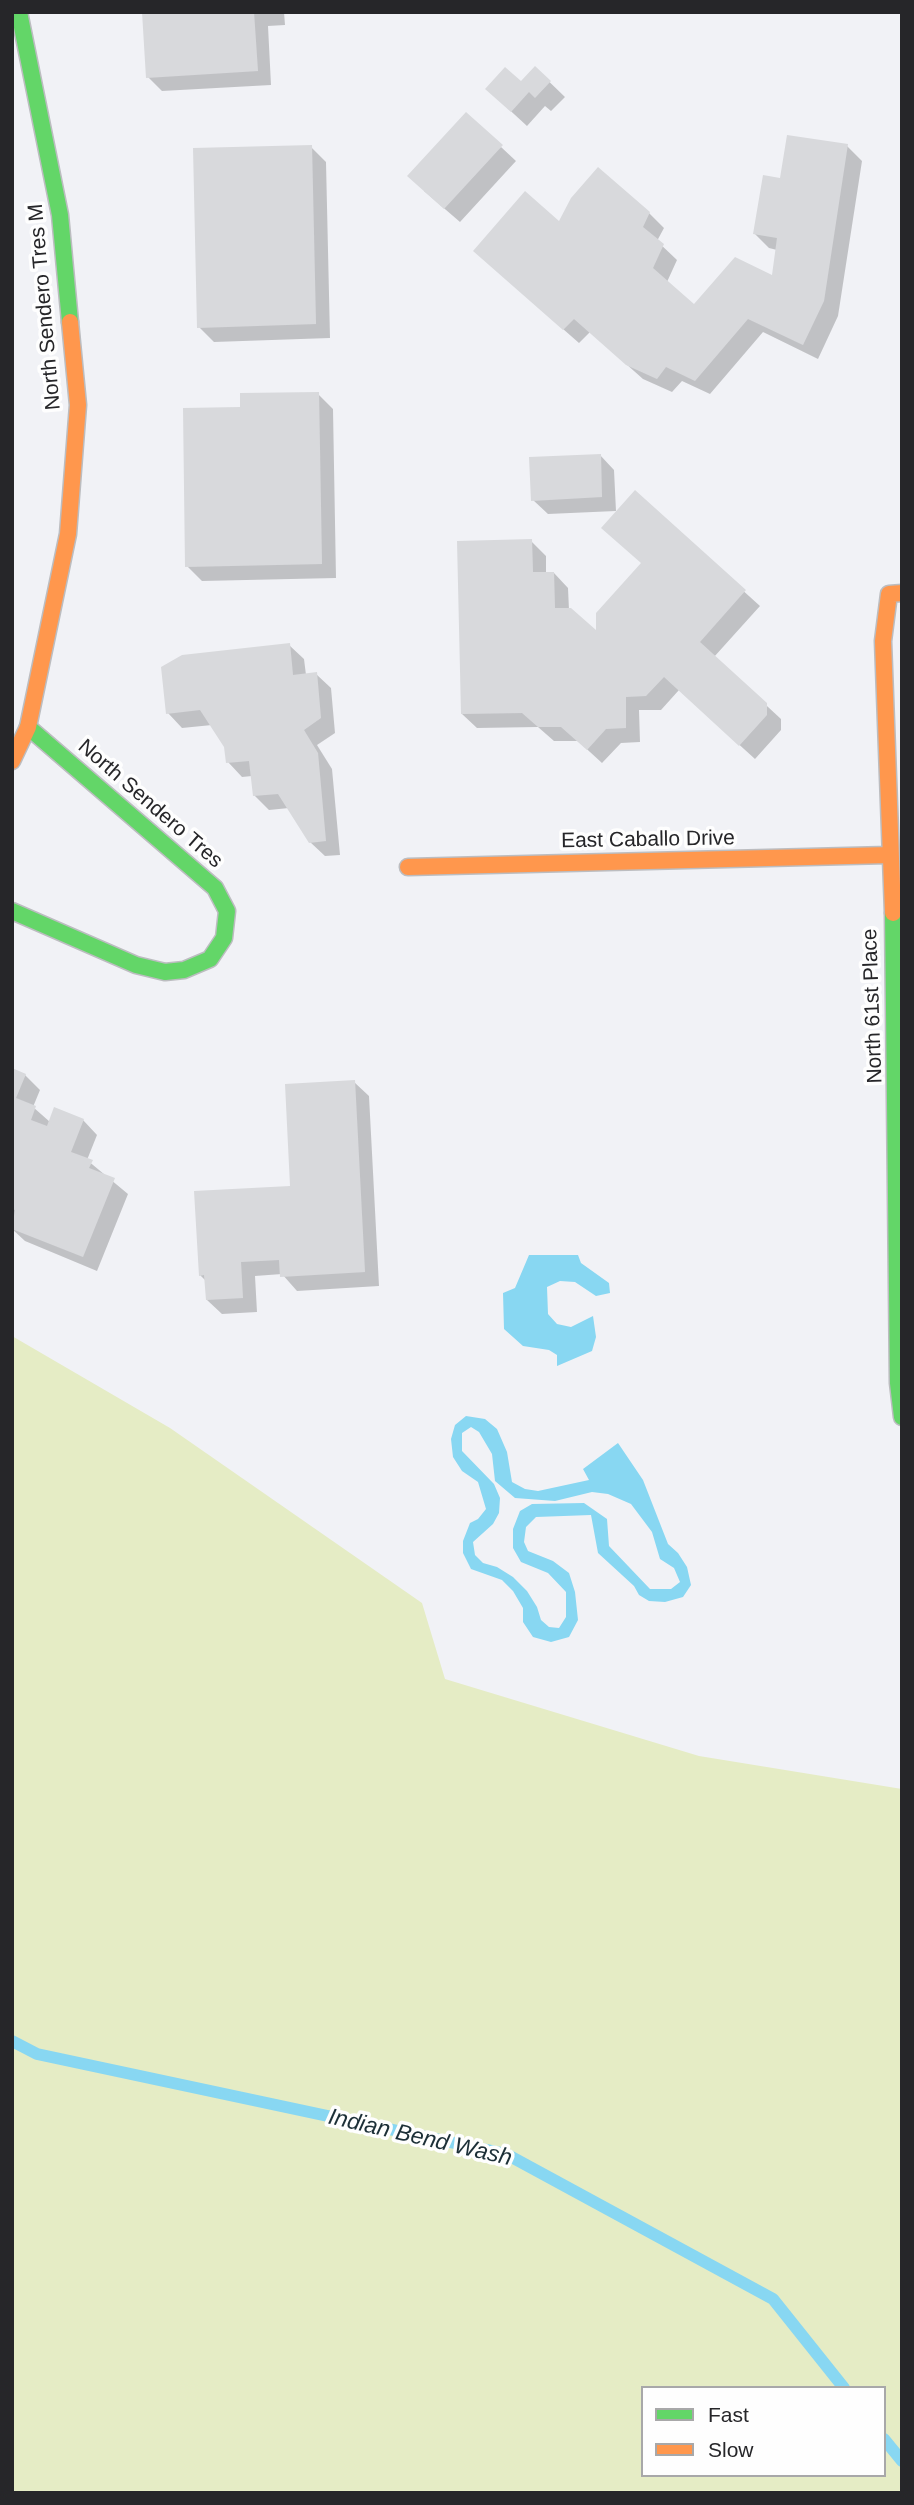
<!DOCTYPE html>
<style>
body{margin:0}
#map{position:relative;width:914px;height:2505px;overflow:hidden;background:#f1f2f6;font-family:Helvetica,sans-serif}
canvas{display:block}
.frame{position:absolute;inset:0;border:14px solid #262629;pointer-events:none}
.legend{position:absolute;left:641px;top:2386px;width:245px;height:91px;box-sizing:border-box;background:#fefefe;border:2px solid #a8a8a9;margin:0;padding:9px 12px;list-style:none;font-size:21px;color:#262629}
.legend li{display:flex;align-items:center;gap:14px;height:35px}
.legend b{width:35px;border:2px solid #a8a8a9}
</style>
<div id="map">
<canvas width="914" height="2505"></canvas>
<div class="frame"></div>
<ul class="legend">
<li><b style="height:9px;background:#63d668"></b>Fast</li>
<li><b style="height:9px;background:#ff974d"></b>Slow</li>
</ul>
</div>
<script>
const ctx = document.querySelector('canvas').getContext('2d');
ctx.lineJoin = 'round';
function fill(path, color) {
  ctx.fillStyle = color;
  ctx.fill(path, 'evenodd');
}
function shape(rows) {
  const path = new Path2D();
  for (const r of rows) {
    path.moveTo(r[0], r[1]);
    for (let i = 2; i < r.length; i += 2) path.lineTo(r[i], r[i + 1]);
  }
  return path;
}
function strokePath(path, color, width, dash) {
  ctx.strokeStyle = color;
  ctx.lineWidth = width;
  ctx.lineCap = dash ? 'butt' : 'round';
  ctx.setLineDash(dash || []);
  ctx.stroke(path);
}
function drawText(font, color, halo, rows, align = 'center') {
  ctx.font = font + ' Helvetica,sans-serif';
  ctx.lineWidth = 7;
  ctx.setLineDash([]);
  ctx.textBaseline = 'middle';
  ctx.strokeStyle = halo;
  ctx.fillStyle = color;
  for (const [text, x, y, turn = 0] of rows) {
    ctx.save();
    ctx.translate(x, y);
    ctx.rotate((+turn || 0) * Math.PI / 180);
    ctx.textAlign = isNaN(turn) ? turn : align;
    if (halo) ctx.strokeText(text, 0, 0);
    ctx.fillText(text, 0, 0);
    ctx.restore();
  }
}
const green = shape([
 [12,1336,170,1428,422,1603,445,1679,699,1756,902,1789,902,2493,12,2493],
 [643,2388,884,2388,884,2475,643,2475]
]);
const water = shape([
 [529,1255,578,1255,581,1263,609,1283,610,1293,596,1296,575,1282,560,1281,547,1287,548,1314,557,1324,571,1327,593,1316,596,1337,592,1351,557,1366,557,1355,549,1350,523,1346,504,1329,503,1293,515,1288],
 [466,1416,485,1419,497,1429,507,1452,512,1482,525,1489,538,1491,589,1480,583,1469,618,1443,643,1480,668,1544,678,1553,687,1567,691,1585,683,1597,665,1602,649,1601,639,1595,634,1586,598,1553,591,1515,536,1517,526,1527,524,1542,528,1551,553,1561,569,1573,575,1592,578,1620,569,1637,551,1642,533,1637,523,1622,523,1608,513,1591,502,1580,471,1569,463,1553,463,1541,470,1523,478,1519,486,1509,478,1482,462,1471,453,1457,451,1439,455,1425],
 [471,1427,479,1432,492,1454,495,1481,515,1498,555,1501,592,1492,608,1494,631,1504,652,1532,660,1559,674,1568,680,1582,671,1589,650,1589,609,1546,607,1519,584,1503,532,1504,520,1511,513,1529,513,1548,521,1562,548,1573,566,1592,566,1617,559,1628,549,1627,541,1620,537,1607,527,1591,513,1577,497,1567,483,1563,475,1555,473,1542,493,1524,499,1513,500,1498,494,1484,462,1451,462,1433]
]);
const shadow = shape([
 [144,12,284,12,285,25,268,26,271,85,162,91,148,77],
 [535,68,565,97,551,111,545,106,527,126,502,103],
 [847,146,862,161,838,316,818,359,763,332,710,394,682,381,672,392,643,379,590,332,579,343,490,265,560,224,649,213,664,228,657,241,677,260,667,282,694,307,773,277,777,250,769,248,755,234,782,180],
 [311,147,326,162,330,338,214,342,199,327],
 [501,147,516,161,460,222,424,191],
 [318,394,333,409,336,578,202,581,187,566,242,409],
 [600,455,614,470,616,511,548,514,533,500],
 [635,493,760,606,714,657,781,719,781,730,755,759,679,690,661,710,639,710,640,742,621,743,602,763,578,741,554,741,538,727,477,728,462,714,531,541,546,556,546,573,554,573,568,588,569,610,598,634,642,564],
 [289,645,304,659,306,675,316,674,331,688,335,733,317,745,332,769,340,855,325,856,310,842,289,808,269,810,254,795,252,776,242,777,228,762,226,747,212,725,182,728,168,713],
 [12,1070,25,1075,40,1090,33,1107,50,1122,83,1120,97,1135,87,1160,128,1194,97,1271,25,1241,12,1229],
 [354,1082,369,1096,379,1286,297,1291,282,1274,255,1276,257,1312,222,1314,207,1300,206,1281,200,1275,292,1187]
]);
const stream = shape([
 [12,2041,37,2054,506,2154,773,2299,844,2388],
 [884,2439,902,2461]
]);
const building = shape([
 [142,12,254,12,258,71,146,78],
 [535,66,551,81,535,98,529,92,511,112,485,89,505,67,521,81],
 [466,112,503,145,444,209,407,176],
 [787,135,848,144,824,301,803,345,748,319,695,381,666,367,657,379,626,365,574,319,563,330,473,251,525,191,559,221,571,198,598,167,650,212,643,227,664,244,653,268,694,304,735,257,772,275,777,238,753,234,763,175,780,178],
 [312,145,316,324,197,328,193,148],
 [319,392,322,564,185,567,183,408,240,407,240,393],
 [601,454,602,497,531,501,529,457],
 [635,490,746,590,700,642,767,703,767,715,739,746,664,677,646,696,626,697,626,728,606,729,587,750,561,727,538,727,522,713,461,714,457,541,532,539,533,572,554,572,555,608,571,608,596,630,596,613,641,563,601,528],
 [290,643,293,675,317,672,321,718,304,730,318,753,326,841,309,843,278,794,253,796,249,761,226,763,224,747,200,710,166,714,161,667,182,655],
 [12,1068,26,1074,16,1098,36,1106,31,1120,47,1126,54,1107,84,1119,71,1152,93,1160,89,1168,115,1178,83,1257,12,1229,15,1210,12,1209],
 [355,1080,365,1272,280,1277,279,1260,241,1262,243,1298,206,1300,204,1275,199,1276,194,1191,290,1186,285,1084]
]);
const fast = shape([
 [19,12,60,215,70,322],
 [12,911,136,965,165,972,184,970,210,959,224,938,227,911,215,888,28,727],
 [893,913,898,1383,902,1417]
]);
const slow = shape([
 [12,761,28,727,68,534,78,405,70,322],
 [408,867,888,855],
 [893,913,883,641,889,594,902,593]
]);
const streetNames = [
 ["North Sendero Tres M",45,307,-95],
 ["North Sendero Tres",150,804,41],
 ["East Caballo Drive",648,840,-1],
 ["North 61st Place",873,1006,-92]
];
const waterNames = [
 ["Indian Bend Wash",420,2138,13]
];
fill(green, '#e5ecc5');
fill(water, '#88d7f2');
fill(shadow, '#0003');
strokePath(stream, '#88d7f2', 12);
fill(building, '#d8d9dc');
strokePath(fast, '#bcbdc0', 19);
strokePath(slow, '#bcbdc0', 19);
strokePath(fast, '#63d668', 16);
strokePath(slow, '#ff974d', 16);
drawText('21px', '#262629', '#fefefe', streetNames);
drawText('italic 23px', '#1c2f37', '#fefefe', waterNames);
</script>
